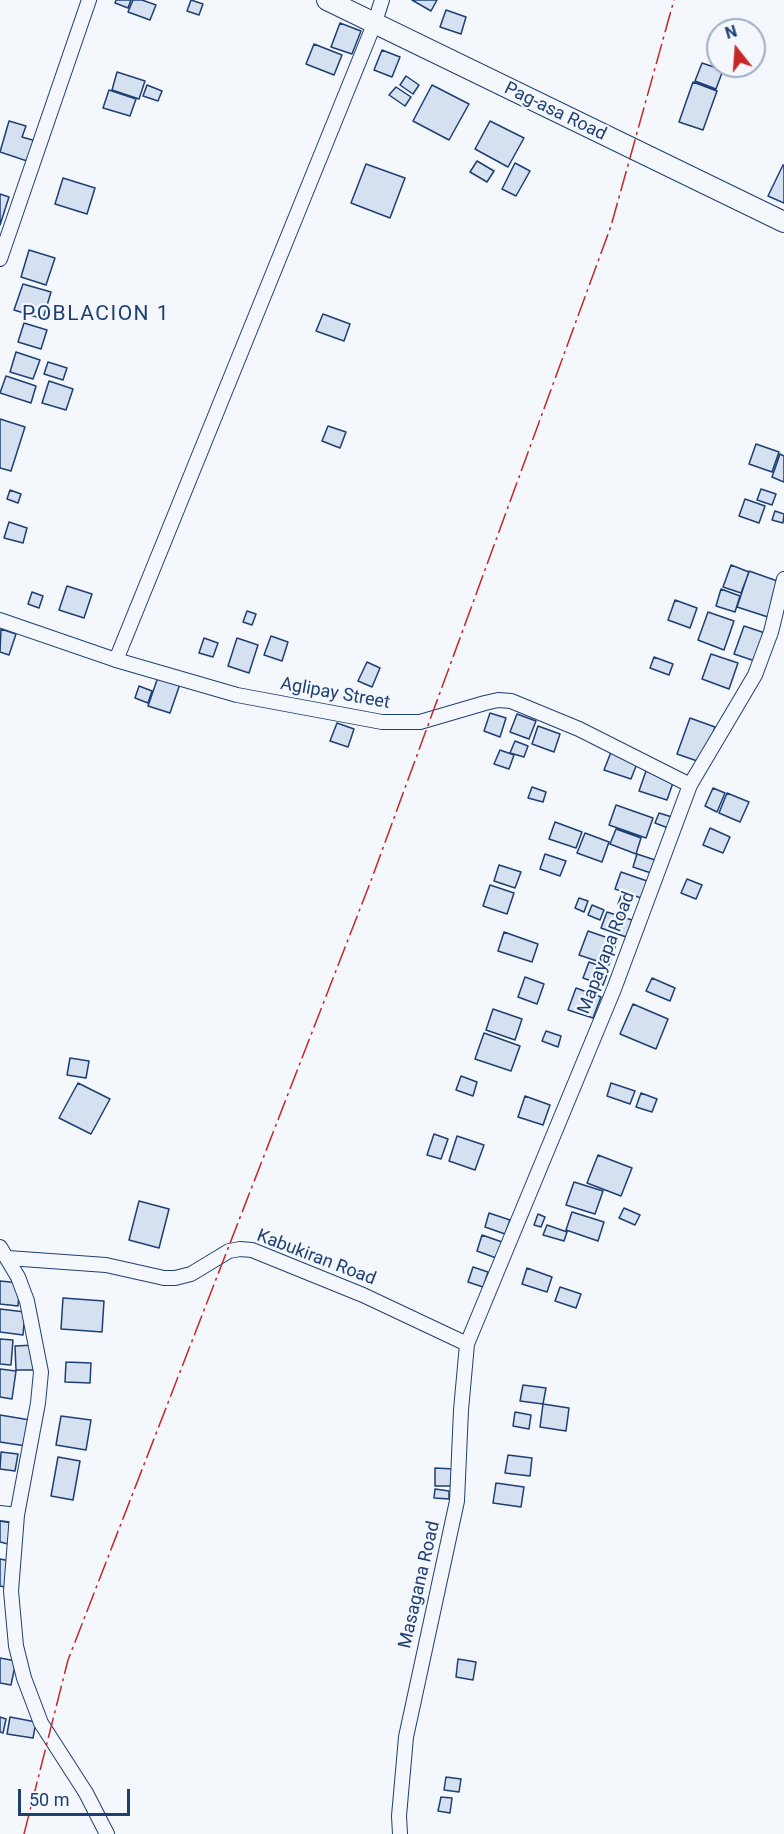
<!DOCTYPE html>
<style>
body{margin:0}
#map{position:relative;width:784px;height:1834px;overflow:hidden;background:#f4f7fb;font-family:Roboto,sans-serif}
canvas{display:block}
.north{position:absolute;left:706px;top:18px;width:60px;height:60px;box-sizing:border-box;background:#f4f7fb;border:2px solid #9eadc5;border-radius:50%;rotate:343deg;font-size:16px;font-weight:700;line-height:24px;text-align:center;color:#1d3f73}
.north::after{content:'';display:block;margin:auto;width:21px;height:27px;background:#c62828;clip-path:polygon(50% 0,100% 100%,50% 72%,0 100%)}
.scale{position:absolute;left:18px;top:1789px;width:112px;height:27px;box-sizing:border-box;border:3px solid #1d3f73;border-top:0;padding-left:8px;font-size:18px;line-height:21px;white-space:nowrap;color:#1d3f73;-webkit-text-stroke:4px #f4f7fb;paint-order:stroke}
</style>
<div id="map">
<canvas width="784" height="1834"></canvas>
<div class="north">N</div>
<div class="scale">50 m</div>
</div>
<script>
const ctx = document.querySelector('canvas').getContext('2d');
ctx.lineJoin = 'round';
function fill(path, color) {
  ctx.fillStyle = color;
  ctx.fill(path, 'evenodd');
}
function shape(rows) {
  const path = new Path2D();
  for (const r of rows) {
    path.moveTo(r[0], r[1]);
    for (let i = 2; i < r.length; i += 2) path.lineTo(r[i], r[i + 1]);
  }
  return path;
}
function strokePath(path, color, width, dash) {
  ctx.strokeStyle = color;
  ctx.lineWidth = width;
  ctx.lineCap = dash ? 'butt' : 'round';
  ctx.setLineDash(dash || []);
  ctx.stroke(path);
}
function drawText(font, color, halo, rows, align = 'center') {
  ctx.font = font + ' Roboto,sans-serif';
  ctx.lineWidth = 4.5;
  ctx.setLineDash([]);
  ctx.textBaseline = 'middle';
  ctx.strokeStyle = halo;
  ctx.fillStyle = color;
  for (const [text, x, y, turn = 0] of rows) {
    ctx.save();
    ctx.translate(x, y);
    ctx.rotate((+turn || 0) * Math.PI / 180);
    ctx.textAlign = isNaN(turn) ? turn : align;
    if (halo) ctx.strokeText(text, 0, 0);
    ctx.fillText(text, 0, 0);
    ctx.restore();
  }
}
const building = shape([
 [116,0,131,0,128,8,115,3,116,0],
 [133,0,142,0,156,5,150,20,128,12,133,0],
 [191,0,203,4,199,15,187,11,191,0],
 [412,0,437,0,431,11,412,0],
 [446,10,466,17,461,34,440,27,446,10],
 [340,23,361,31,352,54,331,47,340,23],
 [314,44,342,55,334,75,306,64,314,44],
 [382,50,400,57,392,77,374,70,382,50],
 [702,63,723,70,716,89,695,81,702,63],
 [117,72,145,81,139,99,112,90,117,72],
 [406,76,419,85,413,94,400,85,406,76],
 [693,82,717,91,703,130,679,122,693,82],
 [147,85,162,91,158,101,143,96,147,85],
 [432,85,469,104,449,140,413,121,432,85],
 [396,87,411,97,405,106,389,95,396,87],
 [109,90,136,99,130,116,103,108,109,90],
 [9,121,26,126,22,137,36,141,30,162,0,152,9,121],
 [490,121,524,138,508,167,475,149,490,121],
 [477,161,494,171,487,182,470,172,477,161],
 [515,163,530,171,516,196,502,189,515,163],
 [366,164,405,178,390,218,351,203,366,164],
 [783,165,784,165,784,203,768,196,783,165],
 [63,178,95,188,87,214,55,204,63,178],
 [0,194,9,197,0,225,0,194],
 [29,250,55,258,46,285,21,277,29,250],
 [23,284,51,292,43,319,14,310,23,284],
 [323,314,350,324,344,341,316,331,323,314],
 [24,323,47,330,41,349,18,342,24,323],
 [16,352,40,360,33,379,10,372,16,352],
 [48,362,67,368,63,380,44,374,48,362],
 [6,376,36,386,31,403,0,393,6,376],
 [49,381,73,389,66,410,42,403,49,381],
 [0,419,25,427,11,471,0,468,0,419],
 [328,426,346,432,340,448,322,441,328,426],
 [756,444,779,452,772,472,749,464,756,444],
 [780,454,784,456,784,482,772,477,780,454],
 [761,489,776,494,772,505,757,500,761,489],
 [10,490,21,494,18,503,7,499,10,490],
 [745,499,765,506,759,523,739,516,745,499],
 [775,511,784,514,783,523,772,520,775,511],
 [9,522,27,528,23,543,4,538,9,522],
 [731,565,749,572,741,593,723,587,731,565],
 [749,571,783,583,771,618,737,607,749,571],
 [67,586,92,594,84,618,59,610,67,586],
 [721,589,740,596,735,612,716,606,721,589],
 [32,592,43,596,39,608,28,604,32,592],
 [675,600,697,608,690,628,668,620,675,600],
 [247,611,256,614,252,625,243,622,247,611],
 [708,612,734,621,724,650,698,640,708,612],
 [744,626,768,634,758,662,734,654,744,626],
 [1,629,16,634,9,655,0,652,1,629],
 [271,636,288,642,282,661,264,655,271,636],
 [204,638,218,643,213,657,199,653,204,638],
 [237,638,258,645,249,673,228,666,237,638],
 [711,654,738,663,729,689,702,679,711,654],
 [654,657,673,664,669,675,650,668,654,657],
 [367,662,380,668,372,687,358,681,367,662],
 [158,677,180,684,170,713,148,706,158,677],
 [139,686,152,691,148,703,135,698,139,686],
 [490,713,506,718,500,737,484,731,490,713],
 [517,714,536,721,529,739,510,732,517,714],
 [690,718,715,727,703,763,677,754,690,718],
 [337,723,354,729,348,747,330,741,337,723],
 [538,726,560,734,554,752,532,744,538,726],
 [515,741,528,746,524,757,510,753,515,741],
 [500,750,514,755,509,769,494,764,500,750],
 [611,752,638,761,631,779,604,770,611,752],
 [646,771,674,780,667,800,639,791,646,771],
 [532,787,546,792,543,802,528,798,532,787],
 [713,788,725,793,717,812,705,806,713,788],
 [727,793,749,802,740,822,719,813,727,793],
 [616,805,653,818,646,838,609,825,616,805],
 [659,813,672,817,668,828,655,823,659,813],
 [555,822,582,832,576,848,549,839,555,822],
 [710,828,730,837,723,853,703,845,710,828],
 [616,829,641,838,636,854,610,844,616,829],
 [585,833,609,842,602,862,577,853,585,833],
 [545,854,566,861,560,876,540,869,545,854],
 [637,854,658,861,654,874,633,867,637,854],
 [499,865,521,872,515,888,494,881,499,865],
 [621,872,650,882,644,899,615,889,621,872],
 [687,879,702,885,696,899,681,893,687,879],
 [490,885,514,893,507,914,483,906,490,885],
 [621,896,631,900,629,907,618,904,621,896],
 [579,898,588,901,584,912,575,908,579,898],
 [592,905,604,910,600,920,588,915,592,905],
 [607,912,632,920,626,937,601,928,607,912],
 [588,931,617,941,609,965,579,955,588,931],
 [504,932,538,944,532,962,498,951,504,932],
 [589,962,609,969,603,985,583,978,589,962],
 [525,977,544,984,537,1004,518,997,525,977],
 [652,978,675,988,670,1001,646,991,652,978],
 [576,988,601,997,593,1018,568,1010,576,988],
 [633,1004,668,1019,656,1049,620,1034,633,1004],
 [493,1009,522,1019,515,1040,486,1030,493,1009],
 [546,1031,561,1036,558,1047,542,1041,546,1031],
 [484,1033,520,1046,511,1071,475,1059,484,1033],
 [70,1058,89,1061,86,1078,67,1075,70,1058],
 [461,1076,477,1082,473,1096,456,1090,461,1076],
 [78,1083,110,1099,91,1134,59,1118,78,1083],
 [611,1083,635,1091,630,1104,607,1096,611,1083],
 [641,1093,657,1099,652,1112,636,1107,641,1093],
 [525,1096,550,1105,543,1125,518,1117,525,1096],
 [434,1134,448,1139,441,1159,427,1155,434,1134],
 [457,1136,484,1145,475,1170,449,1161,457,1136],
 [598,1155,632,1168,621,1196,587,1183,598,1155],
 [574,1182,603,1191,595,1214,566,1205,574,1182],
 [139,1201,169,1209,159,1248,129,1240,139,1201],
 [624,1208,640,1215,635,1225,619,1218,624,1208],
 [572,1212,604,1222,598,1241,566,1230,572,1212],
 [489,1213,510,1220,505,1234,485,1227,489,1213],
 [538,1214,545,1217,541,1227,534,1225,538,1214],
 [547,1225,567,1232,564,1241,543,1235,547,1225],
 [482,1235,505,1243,499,1259,477,1251,482,1235],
 [473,1267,488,1272,483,1287,468,1282,473,1267],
 [527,1268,552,1277,547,1292,522,1284,527,1268],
 [0,1281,20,1283,18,1306,0,1304,0,1281],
 [560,1287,581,1294,576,1308,555,1301,560,1287],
 [63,1298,104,1301,102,1332,61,1329,63,1298],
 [0,1309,25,1312,23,1335,0,1332,0,1309],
 [0,1339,13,1340,11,1365,0,1364,0,1339],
 [35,1345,35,1370,16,1370,15,1346,35,1345],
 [66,1362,91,1363,90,1383,65,1382,66,1362],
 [0,1369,16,1371,12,1399,0,1397,0,1369],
 [523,1385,546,1388,543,1404,520,1401,523,1385],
 [543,1404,569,1408,566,1431,540,1427,543,1404],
 [515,1412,531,1415,529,1429,513,1426,515,1412],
 [0,1415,30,1420,26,1446,0,1442,0,1415],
 [61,1416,91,1420,86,1450,56,1445,61,1416],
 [1,1452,18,1454,15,1471,0,1469,1,1452],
 [508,1455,532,1458,530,1476,505,1473,508,1455],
 [58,1457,80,1461,73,1500,51,1496,58,1457],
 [435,1468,454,1469,454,1486,435,1486,435,1468],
 [496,1483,524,1487,521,1507,493,1503,496,1483],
 [435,1489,449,1491,449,1499,434,1498,435,1489],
 [0,1521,12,1523,8,1544,0,1542,0,1521],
 [0,1559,10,1561,5,1587,0,1586,0,1559],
 [0,1658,16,1661,11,1685,0,1683,0,1658],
 [458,1659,476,1662,473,1680,456,1677,458,1659],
 [0,1717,6,1719,3,1733,0,1732,0,1717],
 [10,1717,36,1722,33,1738,7,1734,10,1717],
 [446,1777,461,1779,459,1792,444,1790,446,1777],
 [441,1797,452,1798,450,1813,438,1811,441,1797]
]);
const street = shape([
 [0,259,89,0],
 [0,620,116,660,237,695,382,722,420,722,485,703,498,700,511,701,579,729,690,785],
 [116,660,375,22,382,0],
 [0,1247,18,1277,27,1301,41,1372,38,1403,17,1515,11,1591,16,1646,24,1678,41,1723,86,1793,107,1834],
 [8,1258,106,1265,164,1278,175,1278,191,1274,229,1251,240,1249,252,1250,363,1295,467,1344],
 [0,1513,17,1515],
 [400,1834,399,1816,406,1737,457,1501,461,1410,467,1344,614,989,690,785,755,675,771,632,784,579]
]);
const secondary = shape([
 [327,0,784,222]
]);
const power = shape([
 [24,1834,68,1660,372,878,611,226,674,0]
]);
const streetNames = [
 ["Pag-asa Road",555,112,26],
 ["Aglipay Street",335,694,10],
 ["Mapayapa Road",607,953,-69],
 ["Kabukiran Road",316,1258,21],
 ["Masagana Road",420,1585,-77]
];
const quarterNames = [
 ["POBLACION 1",96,315]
];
fill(building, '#d5e0f0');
strokePath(building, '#1d3f73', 1.5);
strokePath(street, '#1d3f73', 16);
strokePath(secondary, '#1d3f73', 22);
strokePath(street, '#f4f7fb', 14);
strokePath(secondary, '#f4f7fb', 20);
strokePath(power, '#c62828', 1.5, [21, 4.5, 3, 4.5]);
drawText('18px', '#1d3f73', '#f4f7fb', streetNames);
ctx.letterSpacing = '1.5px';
drawText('21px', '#1d3f73', '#f4f7fb', quarterNames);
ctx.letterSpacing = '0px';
</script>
